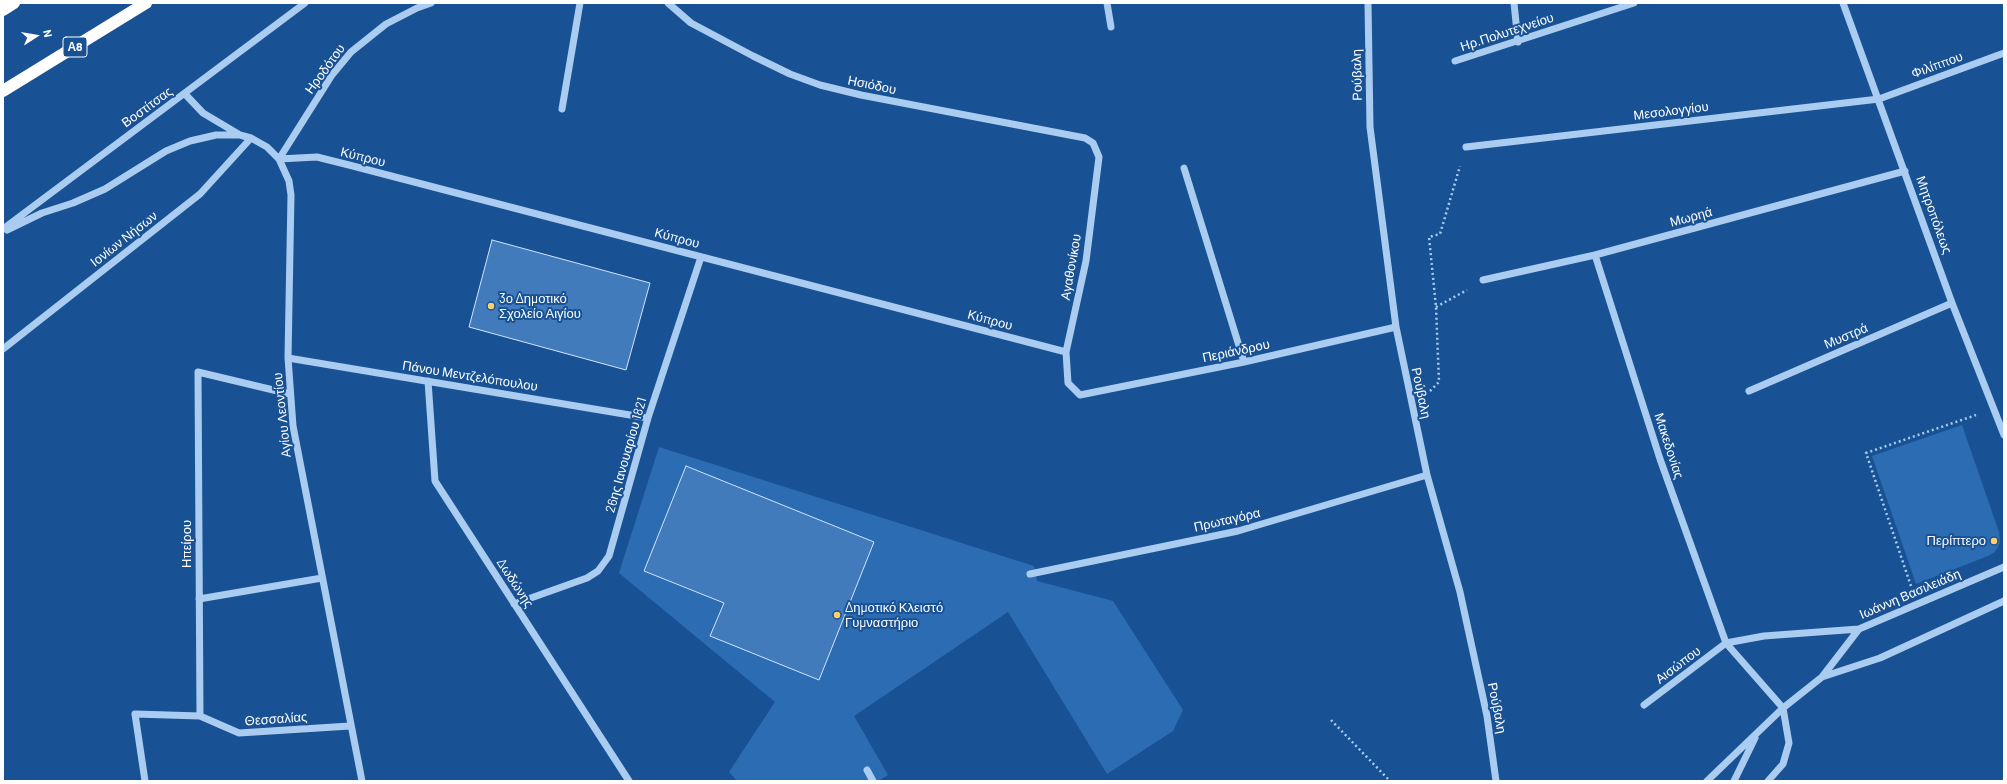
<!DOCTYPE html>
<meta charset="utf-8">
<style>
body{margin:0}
#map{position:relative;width:2007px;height:784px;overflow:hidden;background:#195294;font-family:Barlow,sans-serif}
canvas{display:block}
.frame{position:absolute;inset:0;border:4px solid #fff;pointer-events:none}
.north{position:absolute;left:16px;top:16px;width:40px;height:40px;-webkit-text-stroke:3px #195294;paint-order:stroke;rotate:78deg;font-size:11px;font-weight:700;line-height:16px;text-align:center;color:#fff}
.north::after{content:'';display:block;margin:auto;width:14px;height:18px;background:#fff;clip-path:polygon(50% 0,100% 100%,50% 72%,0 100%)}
</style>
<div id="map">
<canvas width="2007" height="784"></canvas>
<div class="frame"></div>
<div class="north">N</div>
</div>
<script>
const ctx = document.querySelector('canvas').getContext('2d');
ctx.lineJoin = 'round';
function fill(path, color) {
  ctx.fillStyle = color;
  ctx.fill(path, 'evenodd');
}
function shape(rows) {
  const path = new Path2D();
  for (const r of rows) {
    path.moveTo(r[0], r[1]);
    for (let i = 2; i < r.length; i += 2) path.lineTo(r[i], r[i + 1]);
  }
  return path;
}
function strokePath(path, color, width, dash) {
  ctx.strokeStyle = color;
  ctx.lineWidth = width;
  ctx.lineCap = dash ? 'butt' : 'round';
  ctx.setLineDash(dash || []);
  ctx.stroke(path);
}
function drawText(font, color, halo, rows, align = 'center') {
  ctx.font = font + ' Barlow,sans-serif';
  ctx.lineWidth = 4;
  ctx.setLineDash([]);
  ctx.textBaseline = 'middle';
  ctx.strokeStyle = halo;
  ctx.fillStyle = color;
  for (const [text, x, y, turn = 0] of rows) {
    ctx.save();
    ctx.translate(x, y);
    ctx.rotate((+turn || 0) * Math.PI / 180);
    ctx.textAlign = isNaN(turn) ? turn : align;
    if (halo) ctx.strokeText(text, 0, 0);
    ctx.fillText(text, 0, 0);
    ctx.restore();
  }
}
const green = shape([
 [1962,425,1999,532,2000,543,1995,552,1988,556,1916,584,1872,456],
 [659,447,1034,566,1037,581,1113,601,1183,710,1173,731,1107,774,1008,612,854,716,888,775,878,781,737,781,729,772,775,702,619,573]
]);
const building = shape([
 [492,240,650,283,626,370,469,327,492,240],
 [686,466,874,542,819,680,710,636,724,603,644,571,686,466]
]);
const path = shape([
 [1436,307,1467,290],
 [1430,391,1439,382,1436,307,1429,237,1440,234,1460,166],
 [1911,586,1866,453,1976,415],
 [1331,720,1390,781]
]);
const minor = shape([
 [668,3,691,23,753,56,790,74,820,85,861,95,1085,138,1093,143,1099,157,1086,261,1066,352,1068,383,1080,395,1244,362,1396,327],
 [1107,3,1111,27],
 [1368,3,1370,127,1396,327,1427,475,1460,592,1487,716,1496,781],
 [1514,3,1518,42],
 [1843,3,1952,303,2004,435],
 [1455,61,1634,3],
 [185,94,203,113,240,135,251,138,267,147,279,159,289,181,291,195,288,358,293,426,362,781],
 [562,109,580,3],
 [1466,147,1879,99,2004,53],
 [279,159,317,157,349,165,1066,352],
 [279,159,332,75,351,52,386,24,417,8,431,3],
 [1184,168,1244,362],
 [3,229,305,3],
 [7,230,42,213,73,203,105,189,166,151,190,141,216,135,238,135],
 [1595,255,1660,459,1726,643,1783,708,1789,743,1783,764,1768,781],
 [1483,280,1595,255,1905,171],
 [3,349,200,194,251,138],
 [288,358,648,418],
 [428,381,435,481,629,781],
 [1749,391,1952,303],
 [1030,574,1238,531,1427,475],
 [199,599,322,578],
 [514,604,587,578,598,571,609,556,648,418,701,257],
 [1822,677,1880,658,2004,601],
 [1644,705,1726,643,1764,636,1859,629],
 [200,716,198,372,290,394],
 [867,770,873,781],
 [145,781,135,714,200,716,239,733,350,726],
 [1707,781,1783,708,1822,677,1859,629,2004,567],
 [1734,781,1755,738]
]);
const highway = shape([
 [3,10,14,3],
 [3,91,146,3]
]);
const markers = [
 [491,306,4,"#ffd069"],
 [1994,541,4,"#ffd069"],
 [837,615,4,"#ffd069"]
];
const shields = [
 [75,47,24]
];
const shieldNames = [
 ["Α8",75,47]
];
const streetNames = [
 ["Ηρ.Πολυτεχνείου",1507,32,-18],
 ["Φιλίππου",1937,65,-20],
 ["Ηροδότου",325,69,-54],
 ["Ρούβαλη",1357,75,-91],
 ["Ησιόδου",872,85,12],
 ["Βοστίτσας",147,107,-36],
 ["Μεσολογγίου",1671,111,-7],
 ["Κύπρου",363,157,14],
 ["Μητροπόλεως",1934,215,70],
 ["Μωρηά",1691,217,-15],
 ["Κύπρου",677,238,15],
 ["Ιονίων Νήσων",124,239,-38],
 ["Αγαθονίκου",1071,267,-80],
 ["Κύπρου",990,320,15],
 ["Μυστρά",1846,336,-23],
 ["Περιάνδρου",1236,351,-12],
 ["Πάνου Μεντζελόπουλου",470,376,9],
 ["Ρούβαλη",1421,393,78],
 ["Αγίου Λεοντίου",282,415,-96],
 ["Μακεδονίας",1669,446,72],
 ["26ης Ιανουαρίου 1821",626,455,-74],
 ["Πρωταγόρα",1227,520,-13],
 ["Ηπείρου",187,544,-90],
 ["Δωδώνης",515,583,57],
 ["Ιωάννη Βασιλειάδη",1910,594,-23],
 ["Αισώπου",1678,665,-37],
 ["Ρούβαλη",1497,708,79],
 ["Θεσσαλίας",276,719,-4]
];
const poiNames = [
 ["3ο Δημοτικό",499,299],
 ["Σχολείο Αιγίου",499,314],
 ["Περίπτερο",1986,541,"right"],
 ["Δημοτικό Κλειστό",845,608],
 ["Γυμναστήριο",845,623]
];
fill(green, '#2c6cb3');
fill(building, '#427bbc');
strokePath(building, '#d1e5fb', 1);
strokePath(path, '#aaccf0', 2.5, [2, 3]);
strokePath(minor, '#aaccf0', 7);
strokePath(highway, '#fff', 12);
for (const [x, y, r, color] of markers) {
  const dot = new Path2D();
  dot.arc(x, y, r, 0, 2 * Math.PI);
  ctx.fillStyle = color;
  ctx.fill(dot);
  strokePath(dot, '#195294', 1.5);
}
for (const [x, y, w] of shields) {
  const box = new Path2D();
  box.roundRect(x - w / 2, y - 10, w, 20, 3);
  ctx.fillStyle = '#195294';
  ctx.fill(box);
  strokePath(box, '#fff', 1);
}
drawText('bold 12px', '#fff', null, shieldNames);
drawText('13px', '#fff', '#195294', streetNames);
drawText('13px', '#fff', '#195294', poiNames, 'left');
</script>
